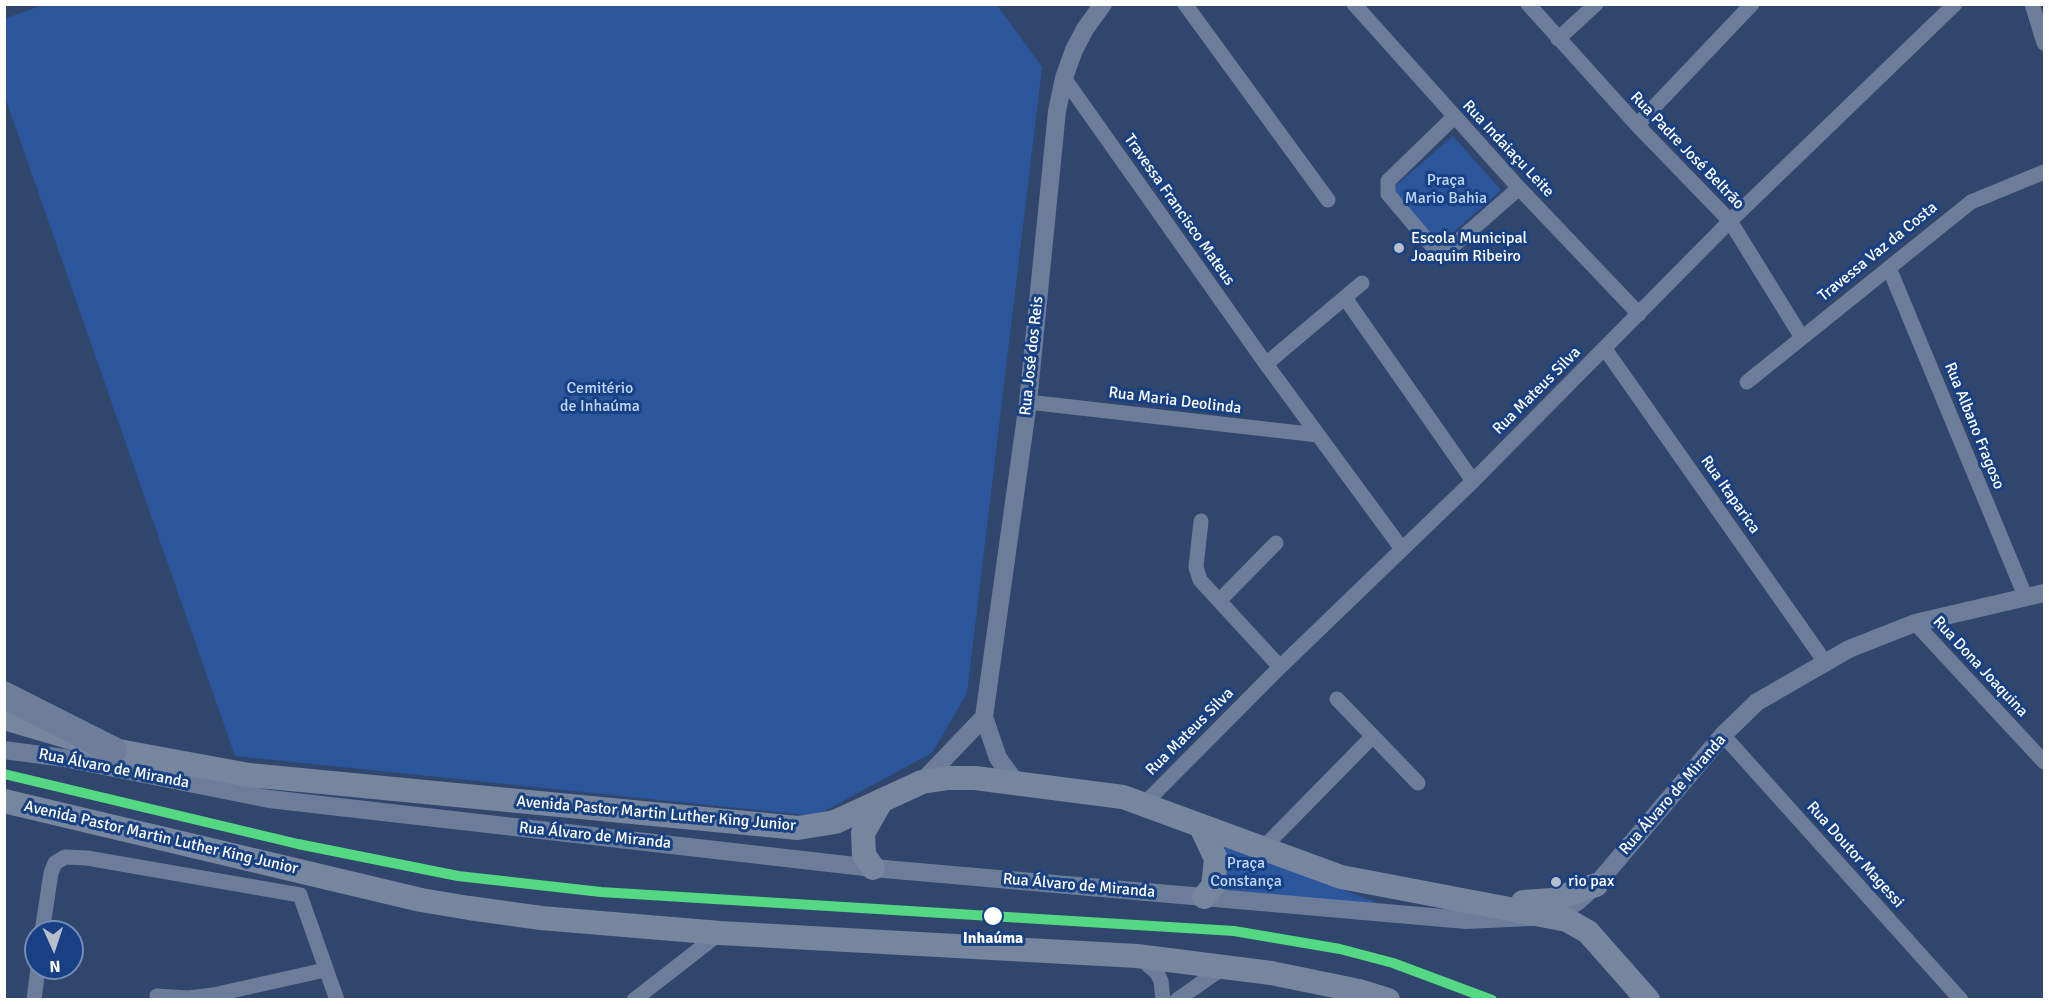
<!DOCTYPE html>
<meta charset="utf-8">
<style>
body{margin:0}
#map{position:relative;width:2049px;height:1004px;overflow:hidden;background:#30466c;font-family:Signika,sans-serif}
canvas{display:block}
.frame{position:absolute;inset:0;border:6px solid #fff;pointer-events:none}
.north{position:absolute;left:24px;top:920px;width:60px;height:60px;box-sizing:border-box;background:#174085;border:2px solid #748cb6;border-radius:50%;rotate:177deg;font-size:16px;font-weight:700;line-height:24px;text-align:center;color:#fff}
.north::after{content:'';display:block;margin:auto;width:21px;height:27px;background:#b7becc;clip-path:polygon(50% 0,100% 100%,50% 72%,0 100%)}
</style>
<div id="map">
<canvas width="2049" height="1004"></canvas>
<div class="frame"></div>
<div class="north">N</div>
</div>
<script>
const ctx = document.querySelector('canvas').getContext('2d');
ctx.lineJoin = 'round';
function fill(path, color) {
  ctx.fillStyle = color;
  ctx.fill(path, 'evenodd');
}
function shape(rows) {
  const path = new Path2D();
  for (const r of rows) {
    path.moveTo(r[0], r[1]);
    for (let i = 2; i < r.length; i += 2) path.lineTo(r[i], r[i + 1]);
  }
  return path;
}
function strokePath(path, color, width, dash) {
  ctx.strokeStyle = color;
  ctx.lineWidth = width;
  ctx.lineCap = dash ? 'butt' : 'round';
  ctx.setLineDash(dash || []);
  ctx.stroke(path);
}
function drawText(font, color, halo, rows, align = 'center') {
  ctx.font = font + ' Signika,sans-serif';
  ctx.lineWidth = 6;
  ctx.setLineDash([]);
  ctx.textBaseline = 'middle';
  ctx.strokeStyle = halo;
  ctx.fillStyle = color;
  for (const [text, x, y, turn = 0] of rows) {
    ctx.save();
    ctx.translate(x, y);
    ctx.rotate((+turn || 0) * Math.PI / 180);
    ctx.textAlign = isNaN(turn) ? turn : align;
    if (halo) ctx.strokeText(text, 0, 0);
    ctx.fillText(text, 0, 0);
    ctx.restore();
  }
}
const green = shape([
 [46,4,997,5,1042,67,967,693,932,753,815,816,235,756,5,97,4,19],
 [1453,136,1501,190,1439,245,1391,190],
 [1221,842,1385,906,1219,891]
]);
const minor = shape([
 [1185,4,1328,200],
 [1354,4,1519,188,1639,314],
 [1528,4,1637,125,1730,221,1801,336],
 [2032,4,2044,43],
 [1558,39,1596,4],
 [1064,78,1266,364,1402,549],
 [1454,117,1388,181,1388,194,1432,246,1439,249,1455,244,1519,188],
 [1637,125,1752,4],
 [1889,268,2026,598],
 [1345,298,1473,481],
 [1605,349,1825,662],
 [1266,364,1362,283],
 [1747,382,1971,202,2044,172],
 [1028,402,1318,435],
 [1201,521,1196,567,1200,580,1280,667],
 [1219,601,1276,543],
 [1915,623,2044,762],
 [1337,699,1418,783],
 [1723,735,1961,1000],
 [1144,804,1280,667,1473,481,1730,221,1955,4],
 [1262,849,1372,737],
 [42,932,51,873,55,863,65,857,87,858,300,895,337,1000],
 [1140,958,1157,973,1161,981,1163,1000],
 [157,996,188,998,213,995,325,970],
 [34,1000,38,968],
 [634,1000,720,933],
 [1177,1000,1224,967]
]);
const tertiary = shape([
 [4,750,64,758,269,799,873,868,1466,920,1553,916,1577,902,1596,885,1723,735,1757,702,1849,649,1915,623,2044,593],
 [922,782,984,717],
 [1017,784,998,758,984,717,1028,402,1057,111,1064,78,1074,50,1085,29,1103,4]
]);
const primary = shape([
 [4,718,113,750,249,775,798,828,835,822,922,782,948,778,975,778,1123,797,1341,877,1567,920,1588,932,1648,1000],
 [4,801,421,900,469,908,541,918,720,933,1137,956,1271,973,1359,991,1388,1000],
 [1200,825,1216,859,1213,886,1204,897],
 [873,868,864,855,863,833,882,800],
 [1523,902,1552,900,1596,885]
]);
const motorway = shape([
 [4,695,113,750]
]);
const metro1 = shape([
 [4,774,298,844,458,876,601,892,1234,931,1340,949,1393,963,1492,1000]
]);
const markers = [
 [1399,248,6,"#b7becc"],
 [1556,882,6,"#b7becc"],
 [993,916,10,"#fff"]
];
const streetNames = [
 ["Rua Indaiaçu Leite",1508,149,47],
 ["Rua Padre José Beltrão",1687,151,46],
 ["Travessa Francisco Mateus",1179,210,55],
 ["Travessa Vaz da Costa",1878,252,-39],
 ["Rua José dos Reis",1032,356,-84],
 ["Rua Mateus Silva",1537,391,-45],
 ["Rua Maria Deolinda",1175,401,7],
 ["Rua Albano Fragoso",1974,426,68],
 ["Rua Itaparica",1730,495,55],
 ["Rua Dona Joaquina",1980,667,47],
 ["Rua Mateus Silva",1190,732,-45],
 ["Rua Álvaro de Miranda",114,769,11],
 ["Rua Álvaro de Miranda",1673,795,-49],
 ["Avenida Pastor Martin Luther King Junior",656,814,5],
 ["Rua Álvaro de Miranda",595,836,6],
 ["Avenida Pastor Martin Luther King Junior",161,838,13],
 ["Rua Doutor Magessi",1855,855,48],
 ["Rua Álvaro de Miranda",1079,886,5]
];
const parkNames = [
 ["Praça",1446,181],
 ["Mario Bahia",1446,199],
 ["Cemitério",600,389],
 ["de Inhaúma",600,407],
 ["Praça",1246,864],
 ["Constança",1246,882]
];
const poiNames = [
 ["Escola Municipal",1411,239],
 ["Joaquim Ribeiro",1411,257],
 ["rio pax",1568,882]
];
const stopNames = [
 ["Inhaúma",993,939]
];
fill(green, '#2b569c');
strokePath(minor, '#6c7d9a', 15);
strokePath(tertiary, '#6c7d9a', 18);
strokePath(primary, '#76869f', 24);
strokePath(motorway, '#6d7d9a', 27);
strokePath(metro1, '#54d883', 10);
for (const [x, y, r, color] of markers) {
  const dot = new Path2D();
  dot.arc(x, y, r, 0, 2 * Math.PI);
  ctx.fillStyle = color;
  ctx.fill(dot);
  strokePath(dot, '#174085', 2);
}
drawText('16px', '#fff', '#174085', streetNames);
drawText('16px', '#c2d8fa', '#174085', parkNames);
drawText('16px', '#fff', '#174085', poiNames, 'left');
drawText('bold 16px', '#fff', '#174085', stopNames);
</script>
